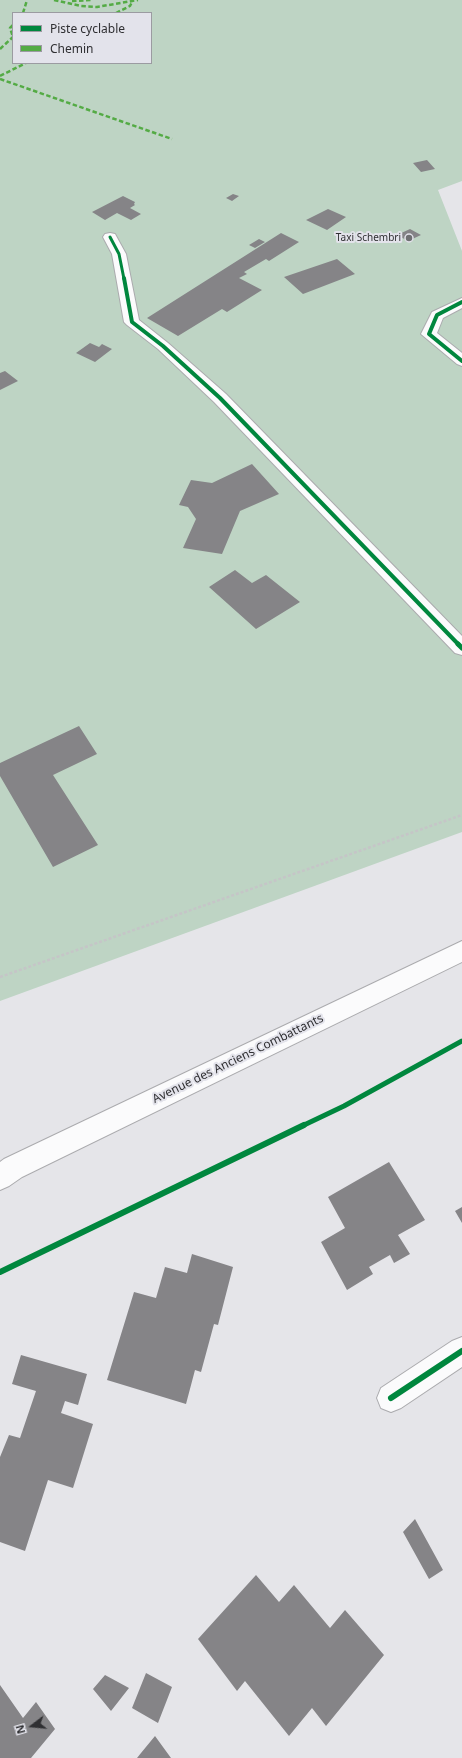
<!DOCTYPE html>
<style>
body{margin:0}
#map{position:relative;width:462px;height:1758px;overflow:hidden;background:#e5e5e9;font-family:"Noto Sans",sans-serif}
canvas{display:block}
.legend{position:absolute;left:12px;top:12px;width:140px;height:52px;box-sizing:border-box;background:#e3e3eb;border:1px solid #9b9ba1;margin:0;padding:5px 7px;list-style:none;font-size:12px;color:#2f2f32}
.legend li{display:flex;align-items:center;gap:8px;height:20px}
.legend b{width:20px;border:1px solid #9b9ba1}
.north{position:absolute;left:12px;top:1706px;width:40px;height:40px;-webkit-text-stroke:3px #e3e3eb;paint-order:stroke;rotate:254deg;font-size:11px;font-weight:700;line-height:16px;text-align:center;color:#2f2f32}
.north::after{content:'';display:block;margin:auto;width:14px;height:18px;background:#2f2f32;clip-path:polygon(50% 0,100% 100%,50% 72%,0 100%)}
</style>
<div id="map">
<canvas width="462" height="1758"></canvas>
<ul class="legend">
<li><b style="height:5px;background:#00873e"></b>Piste cyclable</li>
<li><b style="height:5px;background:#54ab45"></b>Chemin</li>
</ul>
<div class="north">N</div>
</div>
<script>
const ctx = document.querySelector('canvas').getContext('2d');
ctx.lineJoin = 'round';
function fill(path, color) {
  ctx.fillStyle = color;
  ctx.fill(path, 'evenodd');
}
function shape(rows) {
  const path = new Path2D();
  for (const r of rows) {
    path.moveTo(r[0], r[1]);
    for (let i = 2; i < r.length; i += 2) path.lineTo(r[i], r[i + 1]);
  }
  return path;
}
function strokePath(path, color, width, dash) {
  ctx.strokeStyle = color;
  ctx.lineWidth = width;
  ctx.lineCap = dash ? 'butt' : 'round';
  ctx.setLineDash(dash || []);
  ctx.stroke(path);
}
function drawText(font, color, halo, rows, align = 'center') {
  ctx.font = font + ' "Noto Sans",sans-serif';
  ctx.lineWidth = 4;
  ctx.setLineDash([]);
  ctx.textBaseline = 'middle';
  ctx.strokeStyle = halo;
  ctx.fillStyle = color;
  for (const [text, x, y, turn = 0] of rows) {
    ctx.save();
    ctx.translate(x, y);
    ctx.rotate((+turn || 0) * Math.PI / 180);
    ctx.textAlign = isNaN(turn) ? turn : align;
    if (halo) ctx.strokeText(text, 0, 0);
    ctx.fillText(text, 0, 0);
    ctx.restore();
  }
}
const green = shape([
 [0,0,462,0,462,181,438,190,462,251,462,832,0,1001],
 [13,13,151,13,151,63,13,63]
]);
const building = shape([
 [427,160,435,169,421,172,413,163],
 [233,194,239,196,232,201,226,198],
 [123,196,135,202,134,204,135,205,130,208,141,214,131,220,117,213,105,220,92,212],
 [328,209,346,217,327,230,306,220],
 [410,229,421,235,408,241,397,235],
 [281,233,299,242,269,261,266,259,244,272,247,274,239,278,262,290,227,312,222,309,178,336,147,318],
 [259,239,265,242,255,248,249,245],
 [337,259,355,274,303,294,284,277],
 [90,343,99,347,102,344,112,349,95,362,76,353],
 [5,371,18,381,0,390,0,373],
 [252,464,279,494,240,511,222,554,183,548,196,519,188,507,179,505,191,480,212,483],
 [235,570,252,583,266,575,300,602,256,629,209,587],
 [79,726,97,754,53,775,98,845,53,867,0,776,0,763],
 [389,1162,425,1220,398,1235,410,1254,394,1263,390,1255,369,1267,373,1274,347,1290,321,1242,345,1228,328,1197],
 [462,1207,462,1223,455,1211],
 [192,1254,233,1267,218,1325,214,1324,201,1372,195,1370,186,1404,107,1380,134,1292,156,1298,165,1267,187,1273],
 [21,1355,87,1374,78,1405,65,1401,61,1413,93,1424,73,1488,48,1480,25,1551,0,1542,0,1457,9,1435,20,1438,36,1391,12,1384],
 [415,1519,443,1570,429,1579,403,1532],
 [256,1575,279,1602,294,1585,330,1628,345,1610,384,1655,326,1726,312,1708,289,1736,245,1681,237,1691,198,1639],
 [146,1673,172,1687,158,1723,132,1708],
 [105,1675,129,1688,111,1711,93,1689],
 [0,1685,23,1718,36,1702,55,1729,31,1758,0,1758],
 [155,1736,171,1758,137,1758,141,1753]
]);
const path = shape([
 [0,977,462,815]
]);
const street = shape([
 [110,233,115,234,126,254,139,320,168,343,226,394,462,636,462,655,455,653,214,402,158,349,127,325,124,322,112,254,103,237,105,234,110,233],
 [462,298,462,308,443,318,437,333,462,353,462,366,457,364,421,334,432,312,462,298],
 [462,1337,462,1367,401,1408,391,1412,381,1408,377,1398,381,1388,452,1341,462,1337]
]);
const secondary = shape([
 [462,941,462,962,22,1177,9,1186,0,1190,0,1162,4,1159,462,941]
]);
const quiet = shape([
 [54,0,81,6,97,7,138,0],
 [72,1,93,0],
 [23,13,27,0],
 [116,13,130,6,132,2],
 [13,25,10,28,13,37],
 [0,49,13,37],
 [0,76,26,63],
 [0,79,172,139]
]);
const cyclewayFar3 = shape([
 [110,237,119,254,124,279]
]);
const cyclewayFar2 = shape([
 [124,278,132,322,163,346,220,398,459,645],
 [462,302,437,315,429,334,462,361]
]);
const cyclewayFar1 = shape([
 [458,644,462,648],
 [302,1126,344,1106,462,1041]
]);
const cycleway = shape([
 [0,1272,304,1125],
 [391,1398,462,1351]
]);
const markers = [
 [409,238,4,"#6f6f72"]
];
const farPoinames = [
 ["Taxi Schembri",401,238]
];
const streetNames = [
 ["Avenue des Anciens Combattants",238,1059,-26]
];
fill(green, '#bed4c4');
fill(building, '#858487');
strokePath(street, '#ababae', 2);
strokePath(secondary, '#ababae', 2);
strokePath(path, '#c5c5c7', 2.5, [3, 2]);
fill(street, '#fbfbfc');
fill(secondary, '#fbfbfc');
strokePath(quiet, '#54ab45', 2.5, [4.5, 2.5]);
strokePath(cyclewayFar3, '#00873e', 3);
strokePath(cyclewayFar2, '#00873e', 4);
strokePath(cyclewayFar1, '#00873e', 5);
strokePath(cycleway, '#00873e', 6);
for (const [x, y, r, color] of markers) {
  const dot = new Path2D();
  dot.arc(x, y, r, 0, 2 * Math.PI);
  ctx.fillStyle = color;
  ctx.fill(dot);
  strokePath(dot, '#e3e3eb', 1.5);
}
drawText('10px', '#2f2f32', '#e3e3eb', farPoinames, 'right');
drawText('12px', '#2f2f32', '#e3e3eb', streetNames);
</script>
